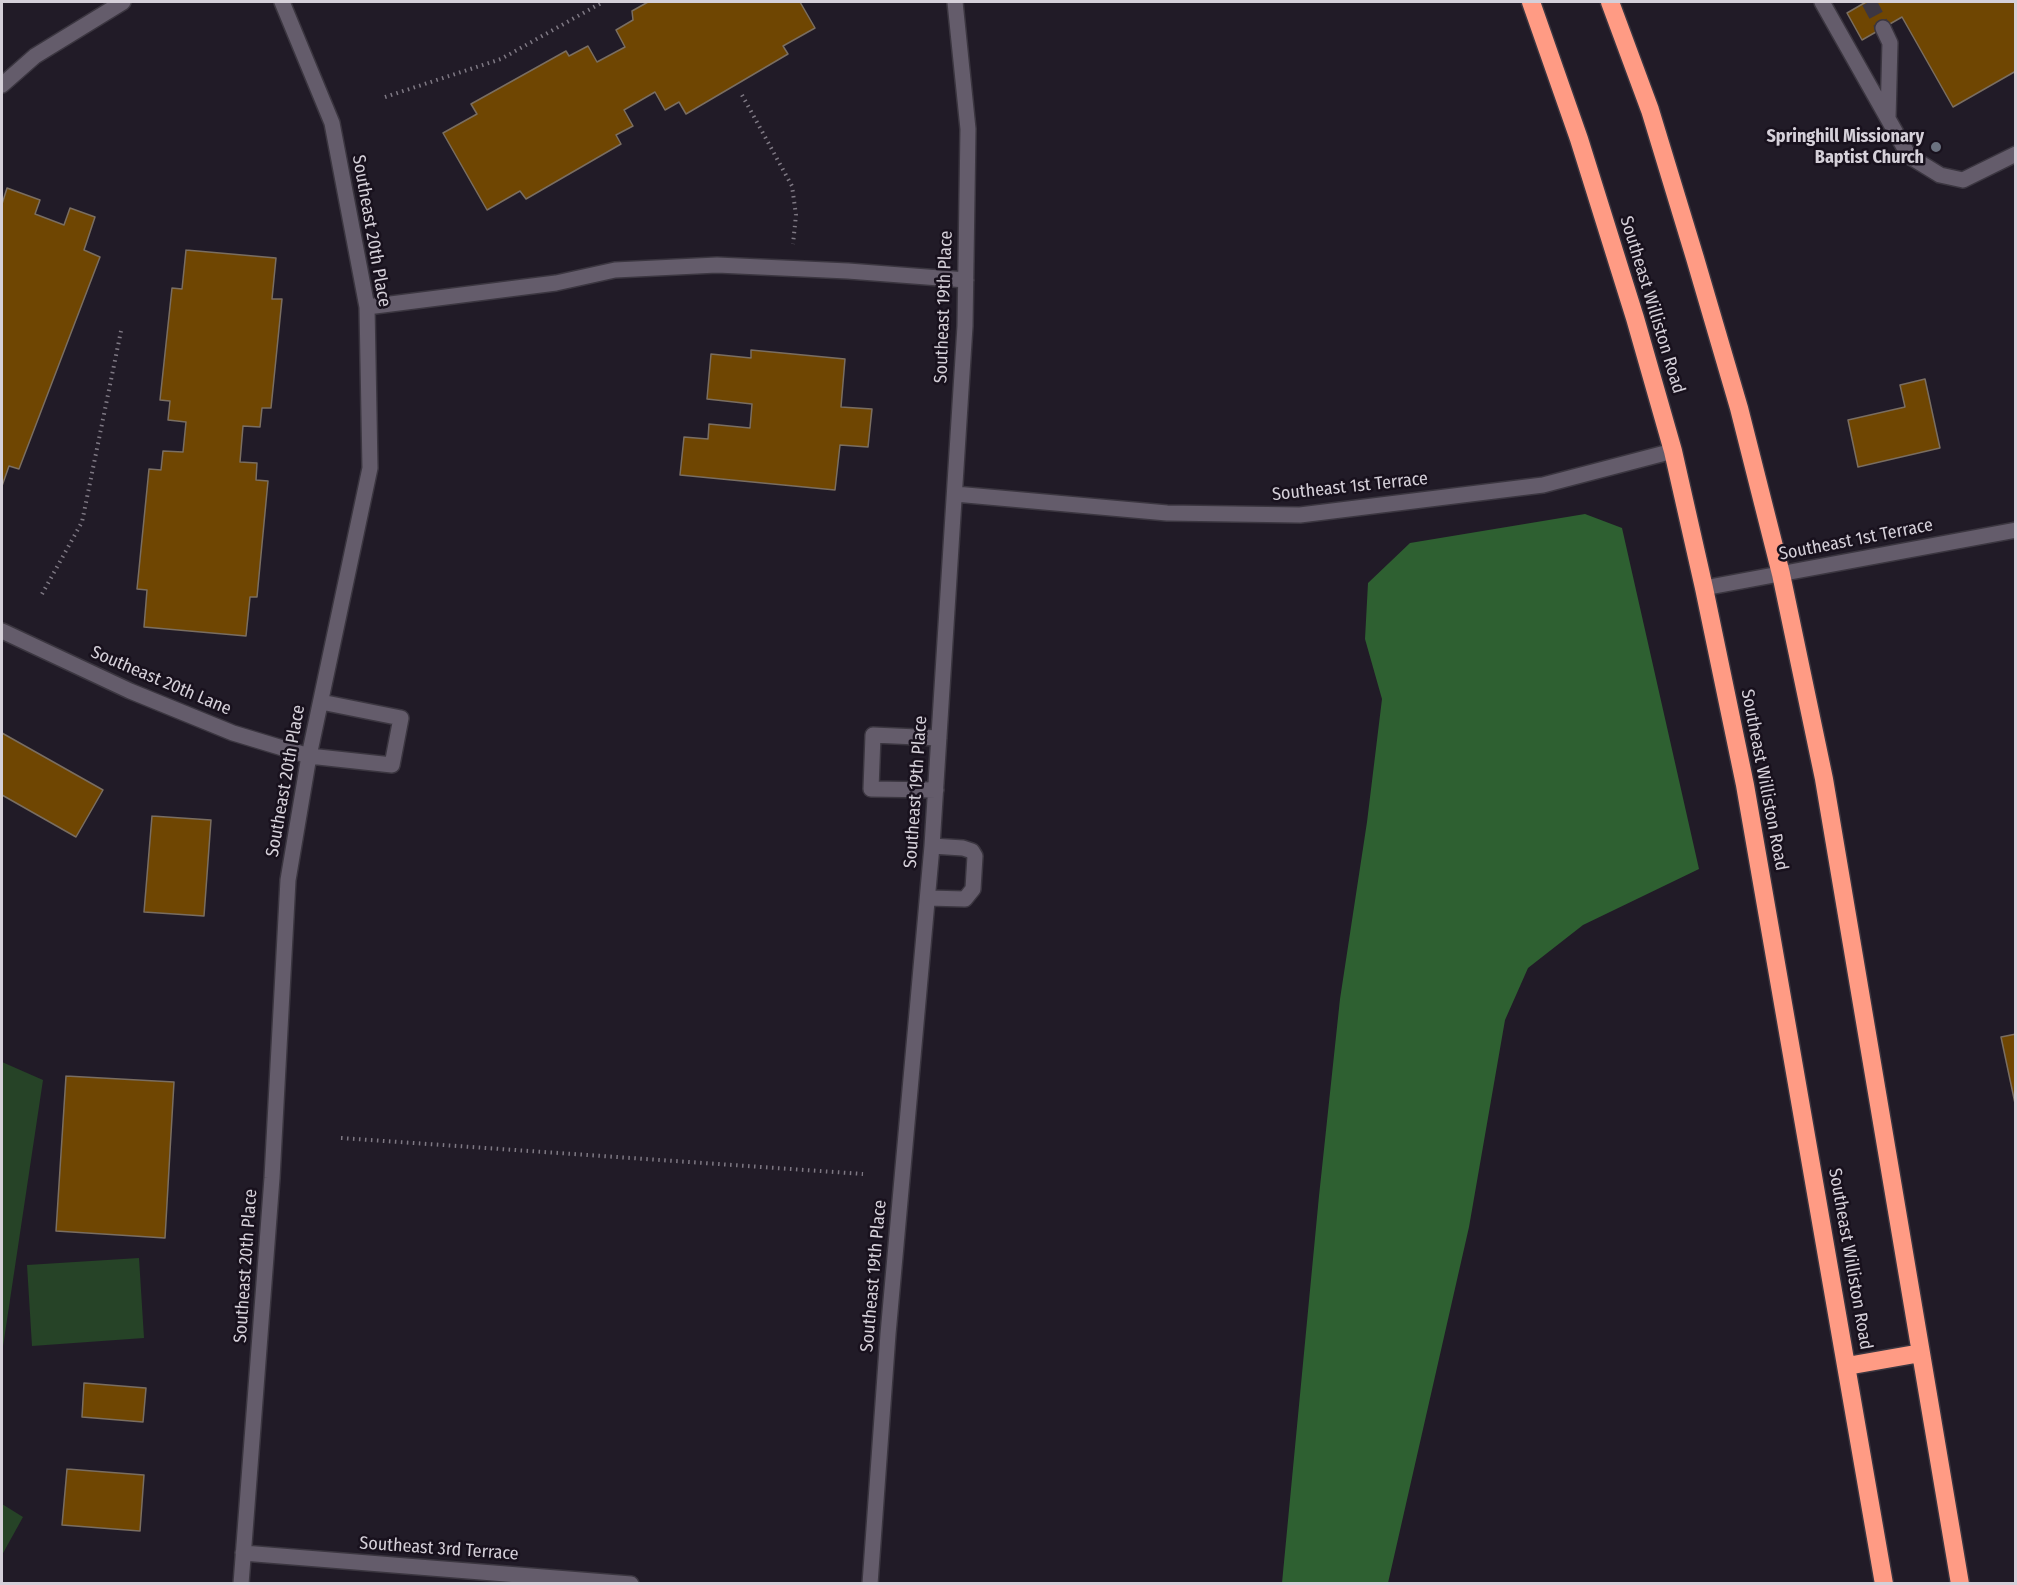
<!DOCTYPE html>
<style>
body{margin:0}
#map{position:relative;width:2017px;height:1585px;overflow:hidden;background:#211b27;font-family:"Fira Sans Condensed",sans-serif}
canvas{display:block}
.frame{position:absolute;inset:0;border:3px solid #d5d0d9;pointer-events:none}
</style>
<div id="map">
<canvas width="2017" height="1585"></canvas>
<div class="frame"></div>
</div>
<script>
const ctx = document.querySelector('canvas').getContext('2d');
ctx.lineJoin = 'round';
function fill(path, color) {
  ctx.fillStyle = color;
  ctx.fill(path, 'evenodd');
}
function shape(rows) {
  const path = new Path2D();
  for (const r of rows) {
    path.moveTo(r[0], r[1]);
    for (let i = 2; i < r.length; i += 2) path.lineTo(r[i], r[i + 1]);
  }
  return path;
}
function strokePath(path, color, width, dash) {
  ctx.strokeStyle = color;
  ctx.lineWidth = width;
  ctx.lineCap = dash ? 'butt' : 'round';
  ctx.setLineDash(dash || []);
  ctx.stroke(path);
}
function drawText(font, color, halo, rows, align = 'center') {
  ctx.font = font + ' "Fira Sans Condensed",sans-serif';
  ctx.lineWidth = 5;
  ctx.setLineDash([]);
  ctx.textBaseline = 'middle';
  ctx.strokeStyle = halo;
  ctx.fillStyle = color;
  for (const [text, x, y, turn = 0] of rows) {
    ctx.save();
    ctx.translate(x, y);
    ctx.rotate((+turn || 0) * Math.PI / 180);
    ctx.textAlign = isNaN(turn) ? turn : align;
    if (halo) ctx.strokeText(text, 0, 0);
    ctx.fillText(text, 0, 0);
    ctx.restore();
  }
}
const green = shape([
 [2,1062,43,1080,2,1353],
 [139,1258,144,1338,32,1346,27,1265],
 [2,1504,23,1517,2,1555]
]);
const forest = shape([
 [1585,514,1622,528,1699,869,1583,925,1528,968,1505,1020,1469,1227,1388,1583,1282,1583,1319,1196,1340,999,1367,822,1382,699,1365,639,1368,583,1410,543]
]);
const building = shape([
 [648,2,800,2,815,28,783,46,788,54,686,114,679,102,665,110,655,92,624,110,633,126,616,135,621,144,526,199,520,191,487,210,443,133,477,114,471,104,566,51,569,56,588,46,597,62,625,47,616,30,633,20,632,11,648,2],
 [1866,2,2016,2,2016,71,1953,107,1902,17,1862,40,1847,13,1866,2],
 [7,188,40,200,35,214,64,225,70,208,95,217,84,250,100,257,19,469,9,466,2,486,2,204,7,188],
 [186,250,276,258,272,299,282,299,271,408,262,408,260,427,243,426,240,462,257,463,256,480,268,481,257,597,250,597,246,636,144,627,147,590,137,589,149,469,161,470,163,451,183,452,186,422,168,420,170,401,160,400,172,288,182,289,186,250],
 [751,350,845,359,841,407,872,409,868,447,840,445,835,490,680,475,684,437,708,439,709,424,750,428,752,404,707,399,711,354,751,358,751,350],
 [1925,379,1940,448,1858,467,1848,420,1905,407,1900,385,1925,379],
 [2,733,103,790,76,837,2,795,2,733],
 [152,816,211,820,204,916,144,912,152,816],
 [2016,1034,2016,1108,2001,1037,2016,1034],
 [66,1076,174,1082,165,1238,56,1231,66,1076],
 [84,1383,146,1388,143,1422,82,1417,84,1383],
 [67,1469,144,1475,140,1531,62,1525,67,1469]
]);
const minorTunnel = shape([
 [1869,2,1883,28]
]);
const path = shape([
 [742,95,792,186,796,215,793,244],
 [385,97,501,59,603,2],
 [42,594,82,522,121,331],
 [341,1138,863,1174]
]);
const minor = shape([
 [1822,2,1909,156,1940,175,1963,180,2016,154],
 [1883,28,1890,43,1888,118],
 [2,85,35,56,123,2],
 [367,307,556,283,615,270,717,265,848,271,966,280],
 [955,494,1167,513,1300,515,1543,485,1673,451],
 [1704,588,2016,530],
 [2,631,130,691,233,733,309,756,392,765,401,718,321,702],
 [936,790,871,789,873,735,939,738],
 [928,898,965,899,973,889,975,856,972,851,963,848,932,846],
 [243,1553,631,1584],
 [241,1584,272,1178,288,880,309,756,370,468,367,307,332,123,282,2],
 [870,1584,888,1334,932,846,965,326,968,129,955,2]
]);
const highway = shape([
 [1531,2,1579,139,1635,318,1673,451,1704,588,1745,785,1884,1584],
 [1610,2,1650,110,1695,258,1739,408,1781,574,1824,779,1960,1584],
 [1847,1366,1921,1353]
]);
const markers = [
 [1936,147,6,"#6b7280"]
];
const poiNames = [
 ["Springhill Missionary",1924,137],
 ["Baptist Church",1924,158]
];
const streetNames = [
 ["Southeast 20th Place",371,231,80],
 ["Southeast Williston Road",1652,305,73],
 ["Southeast 19th Place",944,307,-88],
 ["Southeast 1st Terrace",1350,487,-6],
 ["Southeast 1st Terrace",1856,540,-11],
 ["Southeast 20th Lane",161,681,23],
 ["Southeast Williston Road",1764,780,79],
 ["Southeast 20th Place",286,781,-80],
 ["Southeast 19th Place",916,792,-86],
 ["Southeast Williston Road",1850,1259,80],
 ["Southeast 20th Place",246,1266,-86],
 ["Southeast 19th Place",874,1276,-85],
 ["Southeast 3rd Terrace",439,1549,4]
];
fill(green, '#264327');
fill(forest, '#2e6031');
fill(building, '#6f4602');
strokePath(building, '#7a6e61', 1.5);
strokePath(minorTunnel, '#3c3642', 15, [15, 8]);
strokePath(minor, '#3b3640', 18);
strokePath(highway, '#3b3640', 21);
strokePath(path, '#7f7984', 4, [1.5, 4.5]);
strokePath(minor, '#645c6b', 15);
strokePath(highway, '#ff9b84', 18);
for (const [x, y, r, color] of markers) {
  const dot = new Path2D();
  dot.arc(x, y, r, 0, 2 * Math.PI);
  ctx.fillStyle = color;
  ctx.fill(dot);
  strokePath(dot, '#18111d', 2);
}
drawText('bold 18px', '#d5d0d9', '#18111d', poiNames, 'right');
drawText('18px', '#d5d0d9', '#18111d', streetNames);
</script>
